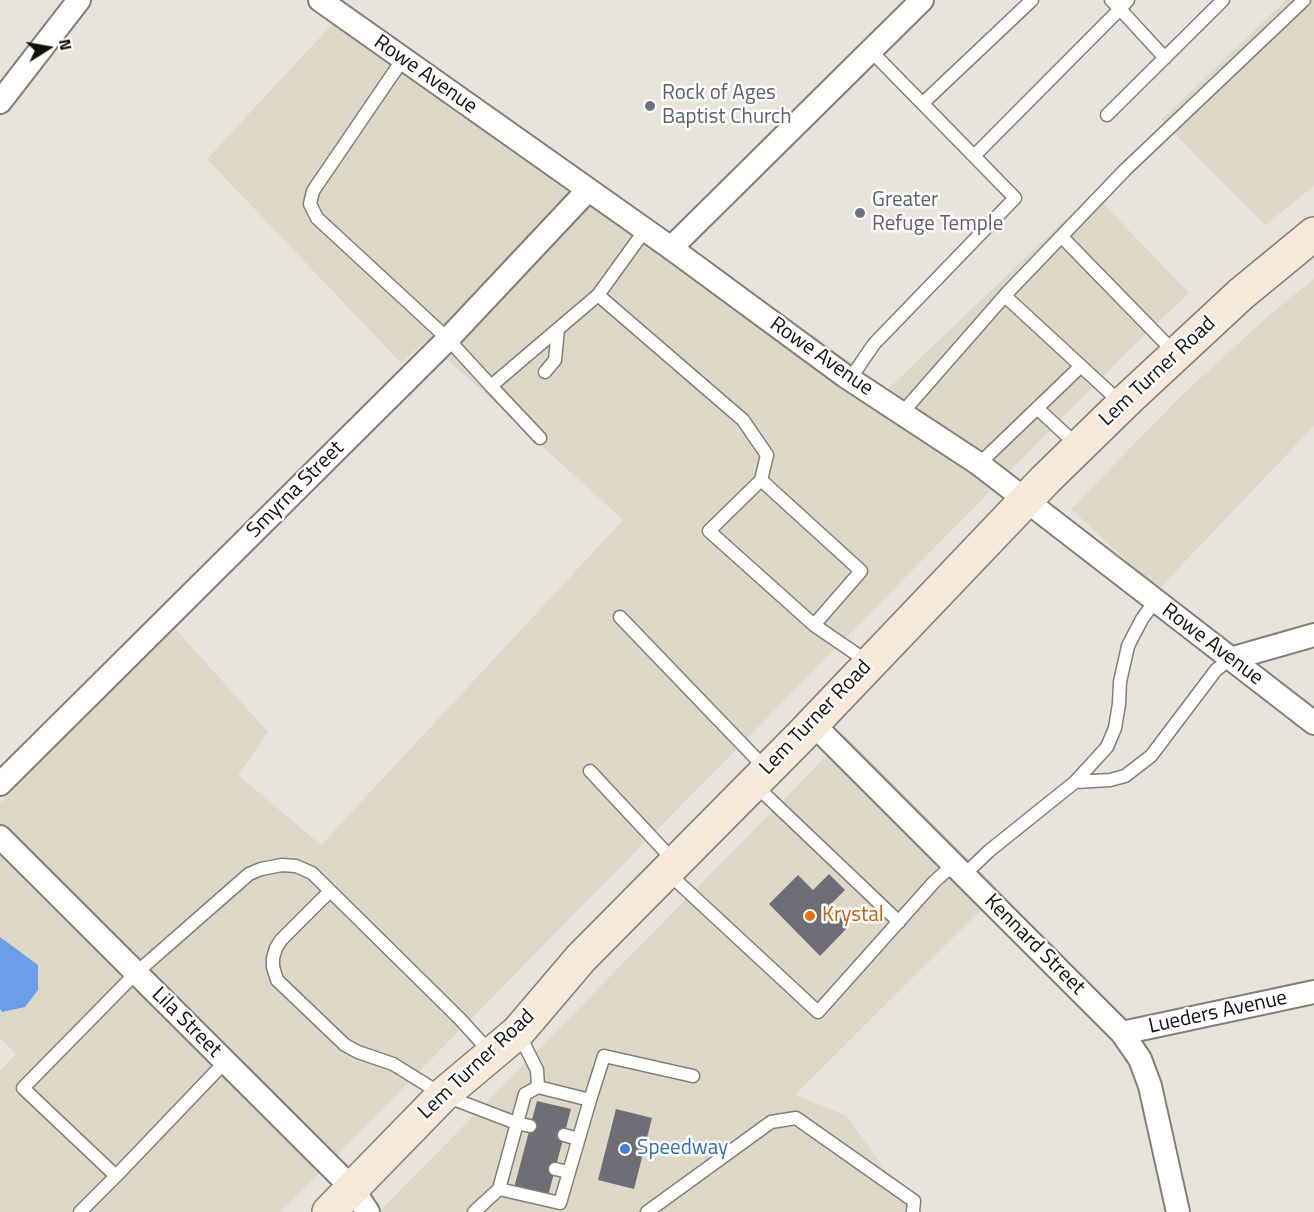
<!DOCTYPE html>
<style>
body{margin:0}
#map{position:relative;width:1314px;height:1212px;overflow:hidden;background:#e8e4db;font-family:"Titillium Web",sans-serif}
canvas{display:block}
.north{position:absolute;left:18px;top:18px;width:60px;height:60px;-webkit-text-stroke:4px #fff;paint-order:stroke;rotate:79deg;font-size:16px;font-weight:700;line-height:24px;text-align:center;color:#12100d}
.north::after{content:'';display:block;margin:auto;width:21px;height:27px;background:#12100d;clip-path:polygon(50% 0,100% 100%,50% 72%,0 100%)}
</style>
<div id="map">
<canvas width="1314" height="1212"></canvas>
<div class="north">N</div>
</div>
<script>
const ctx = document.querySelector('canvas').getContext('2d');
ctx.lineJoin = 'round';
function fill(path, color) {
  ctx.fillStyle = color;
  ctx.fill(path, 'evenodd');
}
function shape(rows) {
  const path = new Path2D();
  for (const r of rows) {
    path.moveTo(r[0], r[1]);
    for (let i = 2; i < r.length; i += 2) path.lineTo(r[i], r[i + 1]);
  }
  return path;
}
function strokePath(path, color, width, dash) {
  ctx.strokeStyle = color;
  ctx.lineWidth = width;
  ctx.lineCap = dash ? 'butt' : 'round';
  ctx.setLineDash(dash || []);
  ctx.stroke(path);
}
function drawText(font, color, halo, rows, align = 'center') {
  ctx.font = font + ' "Titillium Web",sans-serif';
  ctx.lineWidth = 5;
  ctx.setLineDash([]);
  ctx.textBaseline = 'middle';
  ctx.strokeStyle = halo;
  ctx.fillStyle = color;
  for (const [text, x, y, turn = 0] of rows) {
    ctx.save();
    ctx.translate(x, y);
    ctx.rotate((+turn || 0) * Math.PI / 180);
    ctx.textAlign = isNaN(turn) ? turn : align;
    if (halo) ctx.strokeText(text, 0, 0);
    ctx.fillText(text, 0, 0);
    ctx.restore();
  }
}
const built = shape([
 [1286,0,1314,0,1314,186,1265,225,1161,120],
 [349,6,888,389,1093,193,1189,293,1133,346,281,1212,0,1212,0,1071,16,1054,0,1038,0,803,172,625,268,732,238,775,321,845,623,520,426,340,401,363,207,159],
 [1314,279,1314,426,1158,590,1071,509,1183,394,1267,317],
 [846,736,1000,891,795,1095,847,1116,914,1212,379,1212]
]);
const water = shape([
 [0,937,38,965,38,990,25,1007,2,1012,0,1009]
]);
const building = shape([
 [829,874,845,890,829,906,849,926,820,956,769,904,798,875,813,890],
 [537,1101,571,1109,548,1196,514,1188],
 [616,1109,652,1118,634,1189,598,1180]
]);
const lane = shape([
 [1128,0,1120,9,1165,58],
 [403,59,313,191,310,204,317,218,448,339,491,386,598,295],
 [923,103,1032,0],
 [1107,115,1223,0],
 [974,156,1120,9,1111,0],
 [645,230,598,295,743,420,767,455,761,480],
 [1062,237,1175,353],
 [1005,296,1121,403],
 [545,372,555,360,558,329],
 [850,379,874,344,1015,198,871,51],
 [491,386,540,438],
 [1037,408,1078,446],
 [902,413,1008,292,1125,170,1304,0],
 [979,464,1081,366],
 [620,617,767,770],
 [814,625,709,531,761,480,861,571,814,625,868,662],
 [590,771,674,861],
 [1075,782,1110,780,1125,776,1151,756,1216,670,1230,659],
 [754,784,899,922],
 [667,872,818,1012,934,882,954,864],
 [964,875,989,851,1075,782,1107,747,1115,728,1119,704,1120,682,1128,646,1142,619,1155,601],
 [330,891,281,940,276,948,273,958,273,967,277,980,345,1045,358,1052,393,1064,443,1095,516,1123,530,1126],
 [518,1032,537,1070,538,1087],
 [564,1135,578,1139],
 [555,1169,569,1172],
 [116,1176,225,1062],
 [499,1189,560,1203,590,1100],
 [80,1212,116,1176,23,1088,136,973,249,874,261,869,282,865,296,866,312,873,460,1019,490,1052],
 [474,1212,499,1189,525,1094,538,1087,590,1100,604,1056,693,1076],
 [647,1212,771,1122,796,1118,914,1201,913,1212]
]);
const street = shape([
 [320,0,671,248,845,376,979,464,1314,723],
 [0,102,79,0],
 [671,248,922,0],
 [1230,659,1314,635],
 [812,723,1122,1033,1140,1059,1150,1086,1178,1212],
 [0,784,448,339,588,190],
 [0,837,352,1188,368,1212],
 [1122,1033,1314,992]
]);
const secondary = shape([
 [329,1212,443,1095,518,1032,581,958,800,737,1045,480,1128,399,1241,294,1314,234]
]);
const markers = [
 [650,106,6,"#6b7280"],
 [860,213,6,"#6b7280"],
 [810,916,6,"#e8710a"],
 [625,1149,6,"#3f7fe0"]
];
const streetNames = [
 ["Rowe Avenue",425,75,35],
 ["Rowe Avenue",821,357,35],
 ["Lem Turner Road",1158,372,-43],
 ["Smyrna Street",296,490,-45],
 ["Rowe Avenue",1212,645,37],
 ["Lem Turner Road",816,718,-46],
 ["Kennard Street",1034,945,45],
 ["Lueders Avenue",1218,1013,-12],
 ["Lila Street",186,1023,45],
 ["Lem Turner Road",477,1065,-43]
];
const worshipNames = [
 ["Rock of Ages",662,94],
 ["Baptist Church",662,118],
 ["Greater",872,201],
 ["Refuge Temple",872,225]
];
const foodNames = [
 ["Krystal",822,916]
];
const shopNames = [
 ["Speedway",637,1149]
];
fill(built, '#ded8c7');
fill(water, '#6b9dea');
fill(building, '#6e6e77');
strokePath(lane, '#837f77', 15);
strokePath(street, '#837f77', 26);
strokePath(secondary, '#837f77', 36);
strokePath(lane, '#fff', 12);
strokePath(street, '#fff', 22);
strokePath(secondary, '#f7e8d7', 33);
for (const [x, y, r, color] of markers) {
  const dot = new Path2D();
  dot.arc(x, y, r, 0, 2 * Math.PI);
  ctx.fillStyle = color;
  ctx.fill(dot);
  strokePath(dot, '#fff', 2);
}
drawText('21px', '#12100d', '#fff', streetNames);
drawText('21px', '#5b616d', '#fff', worshipNames, 'left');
drawText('21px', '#c56008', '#fff', foodNames, 'left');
drawText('21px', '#366cbe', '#fff', shopNames, 'left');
</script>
